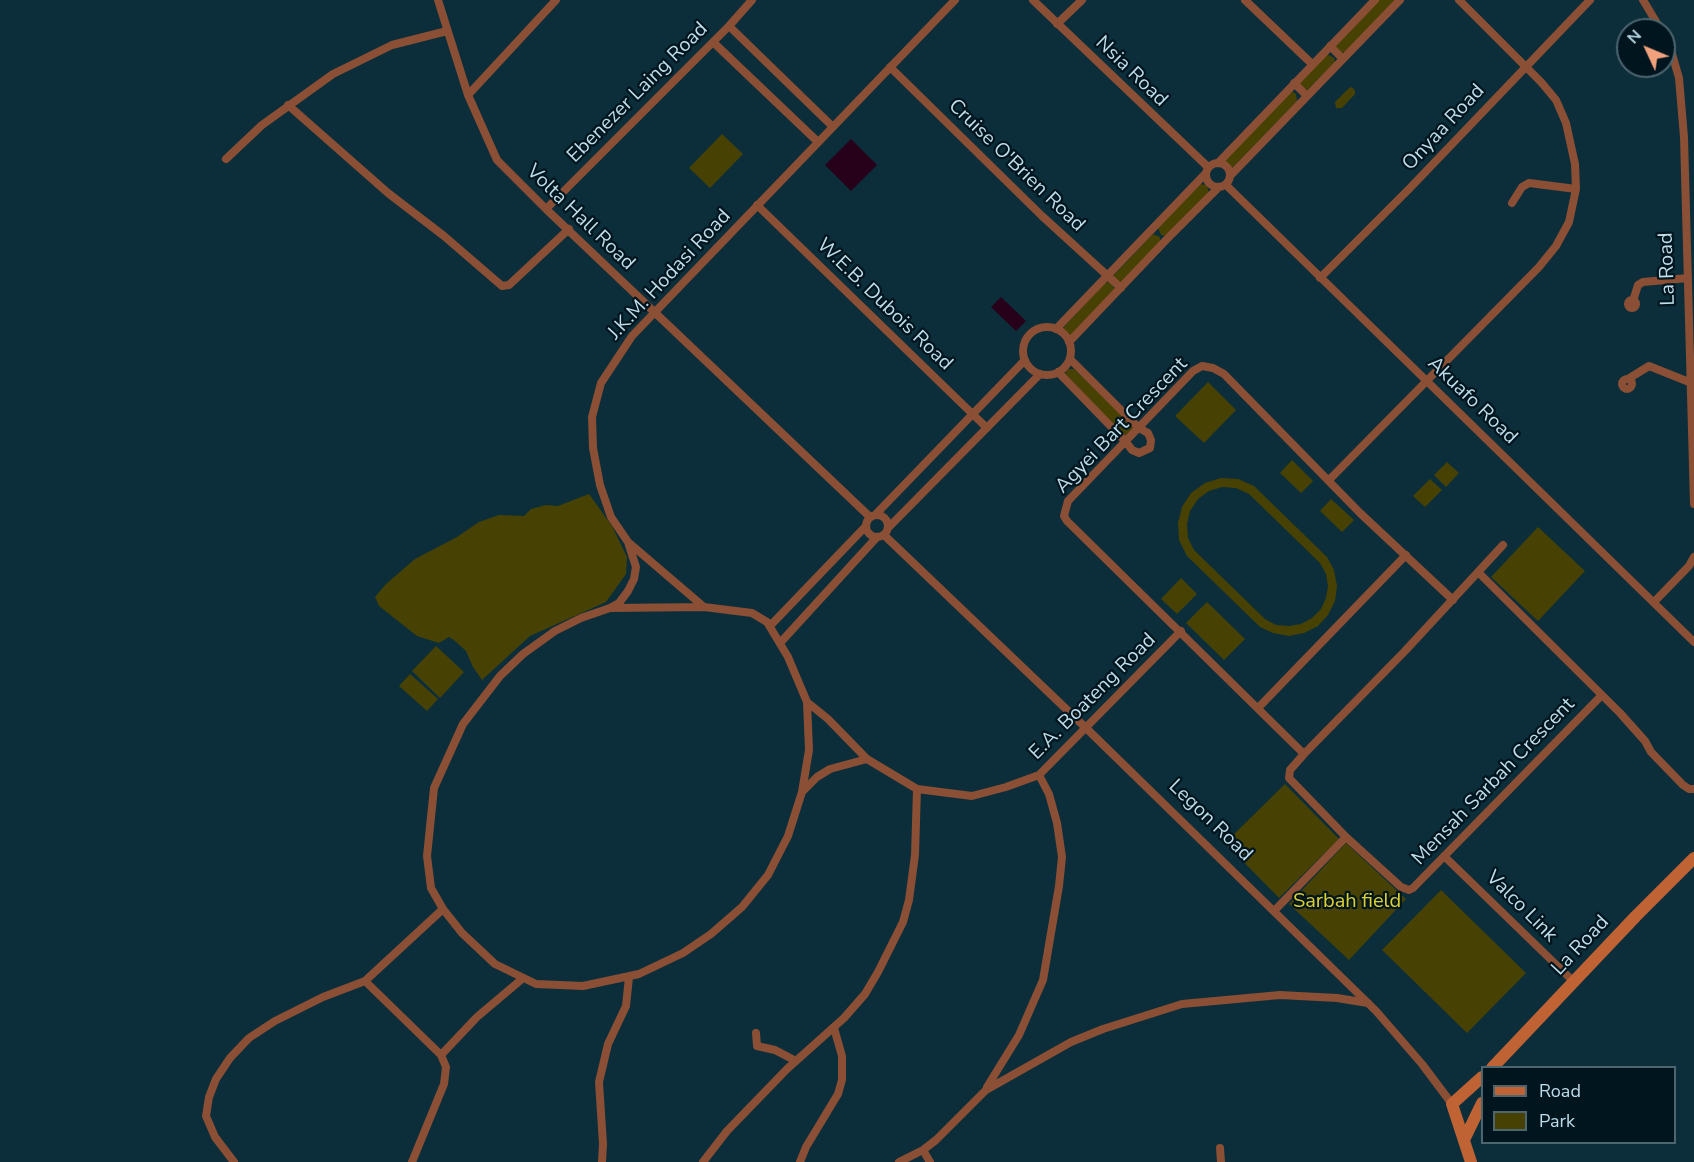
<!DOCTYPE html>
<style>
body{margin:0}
#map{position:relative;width:1694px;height:1162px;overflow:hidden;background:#0b2e3a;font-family:"Nunito Sans",sans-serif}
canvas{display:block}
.legend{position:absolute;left:1481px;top:1066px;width:195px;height:78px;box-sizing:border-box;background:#00151e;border:2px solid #4c656f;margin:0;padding:8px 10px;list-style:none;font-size:18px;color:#bedce9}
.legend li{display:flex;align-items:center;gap:12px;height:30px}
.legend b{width:30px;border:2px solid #4c656f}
.north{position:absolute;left:1616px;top:18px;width:60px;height:60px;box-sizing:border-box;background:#00151e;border:2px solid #4c656f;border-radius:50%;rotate:314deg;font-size:16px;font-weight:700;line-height:24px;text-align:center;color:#bedce9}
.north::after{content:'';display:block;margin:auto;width:21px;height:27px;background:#f1a17d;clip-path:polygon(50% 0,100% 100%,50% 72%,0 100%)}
</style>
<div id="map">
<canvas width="1694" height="1162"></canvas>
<ul class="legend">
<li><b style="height:8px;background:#bf6234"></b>Road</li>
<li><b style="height:16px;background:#474204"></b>Park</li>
</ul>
<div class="north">N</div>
</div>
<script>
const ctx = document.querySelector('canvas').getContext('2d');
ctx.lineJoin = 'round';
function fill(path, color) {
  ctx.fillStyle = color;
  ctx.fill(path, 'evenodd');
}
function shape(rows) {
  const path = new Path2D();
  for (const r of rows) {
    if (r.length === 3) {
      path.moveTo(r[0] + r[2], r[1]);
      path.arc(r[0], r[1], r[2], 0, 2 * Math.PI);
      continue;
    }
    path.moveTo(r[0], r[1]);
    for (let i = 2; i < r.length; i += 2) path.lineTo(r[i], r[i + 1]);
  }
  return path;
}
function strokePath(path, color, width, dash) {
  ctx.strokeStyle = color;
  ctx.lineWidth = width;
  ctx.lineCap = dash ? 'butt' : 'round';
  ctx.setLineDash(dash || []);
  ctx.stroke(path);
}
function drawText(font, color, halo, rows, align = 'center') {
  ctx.font = font + ' "Nunito Sans",sans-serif';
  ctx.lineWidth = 4.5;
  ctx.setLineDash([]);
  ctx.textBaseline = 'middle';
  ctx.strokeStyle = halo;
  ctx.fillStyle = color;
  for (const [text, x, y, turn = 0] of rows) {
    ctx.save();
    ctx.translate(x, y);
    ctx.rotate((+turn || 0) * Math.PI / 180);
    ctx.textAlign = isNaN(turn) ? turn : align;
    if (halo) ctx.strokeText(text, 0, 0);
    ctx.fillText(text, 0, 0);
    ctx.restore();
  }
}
const green = shape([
 [1379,0,1396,0,1345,52,1340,53,1335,45],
 [1327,54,1334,58,1335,62,1306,91,1299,83],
 [1352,87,1355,91,1355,94,1342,108,1336,108,1335,102,1349,88],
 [1293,92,1296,94,1297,101,1232,168,1228,166,1225,160,1288,93],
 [722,134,743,154,710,188,689,168],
 [1200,184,1207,185,1209,193,1166,236,1161,235,1158,228],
 [1153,234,1160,237,1160,243,1121,283,1114,277,1114,275],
 [1109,282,1115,289,1070,336,1066,335,1063,328,1105,283],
 [1068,369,1074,369,1134,427,1125,436,1065,374],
 [1208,382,1236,410,1204,443,1175,416],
 [1292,460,1313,481,1301,493,1280,473],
 [1447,462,1459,473,1446,487,1434,475],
 [1221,478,1238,479,1254,486,1327,557,1334,570,1337,586,1335,601,1328,615,1318,626,1304,633,1289,636,1273,633,1260,627,1187,556,1179,540,1178,523,1182,507,1191,493,1205,483],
 [1222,487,1236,488,1249,494,1320,563,1326,574,1328,586,1326,598,1321,609,1312,618,1301,624,1289,626,1276,625,1265,619,1194,550,1188,538,1187,524,1190,511,1198,499,1209,491],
 [1430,479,1442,490,1425,507,1413,496],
 [589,494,612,526,627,557,626,574,606,602,530,636,482,680,473,667,466,651,455,641,449,637,439,643,417,636,379,606,375,597,386,584,415,559,457,537,479,522,499,515,524,516,531,509,546,505,558,506],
 [1331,499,1354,520,1342,532,1320,511],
 [1538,527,1585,571,1538,621,1491,577],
 [1181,578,1197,594,1177,614,1161,599],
 [1207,602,1245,639,1224,660,1186,623],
 [436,646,464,672,440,698,412,671],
 [410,674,438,699,427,711,399,686],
 [1285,784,1339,839,1279,898,1225,843],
 [1346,843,1406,899,1349,960,1289,904],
 [1441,890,1526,973,1467,1033,1382,950]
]);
const water = shape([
 [851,139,877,165,851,191,825,165],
 [1001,297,1026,321,1016,331,991,307]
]);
const street = shape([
 [438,0,468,95,497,160,546,209,870,517],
 [1033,0,1208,167],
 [1245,0,1312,64],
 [1643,0,1661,30],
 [1057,24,1082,0],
 [729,26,833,127],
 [1664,35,1670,47,1679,78,1684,137,1694,504],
 [713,42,818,142],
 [1330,46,1343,59],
 [890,67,1042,216,1121,288],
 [1294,83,1307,96],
 [468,95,556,0],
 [288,105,388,193,444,236,502,286,509,285,569,229],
 [226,159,262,125,333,74,392,45,447,31],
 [1218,175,12],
 [1218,163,1375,0],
 [1230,176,1400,0],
 [1226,185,1694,642],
 [1512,203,1522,187,1529,183,1576,189],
 [757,205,987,428],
 [546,209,729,26,752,0],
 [1320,278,1410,188,1590,0],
 [1632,304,4],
 [1633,301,1638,285,1643,282,1688,278],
 [1047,351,24],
 [1056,329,1206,173],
 [1069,342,1166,240,1219,187],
 [1058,372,1126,442,1132,450,1139,453,1150,448,1151,440,1148,433,1139,428,1070,359],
 [1627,384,5],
 [1628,379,1649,366,1689,382],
 [1329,480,1539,267,1556,246,1569,222,1576,189,1575,164,1566,123,1556,100,1541,82,1459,0],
 [876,514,1025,360],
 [877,526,11],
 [888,528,1040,374],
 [884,535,1086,728,1376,1011,1422,1064,1452,1104],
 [1503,545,1405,651,1304,754,1290,770,1289,778,1346,837,1401,887,1409,890,1413,888,1600,697,1600,694],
 [1478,572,1620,713,1645,741,1651,752,1683,785,1689,789,1694,789],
 [1654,602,1689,566,1694,557],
 [704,607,628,542,611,517,600,485,593,448,592,417,601,383,632,336,955,0],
 [610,608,704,607,752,613,767,622,788,657,807,702,809,750,802,792,788,836,768,875,742,907,711,934,683,953,639,974,583,986,536,984,495,964,462,933,443,909,431,888,427,856,434,788,463,724,500,676,523,654,555,631,581,618,610,608,619,603,628,591,634,579,636,567,628,542],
 [770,626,866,526],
 [780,643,877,537],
 [807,702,828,719,867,759,917,789,972,796,1006,787,1039,775,1181,631],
 [1259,707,1406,555],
 [1304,754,1067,521,1064,516,1068,501,1193,371,1202,366,1213,368,1224,374,1360,513,1453,600],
 [802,792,817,777,830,769,867,759],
 [1444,856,1574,982],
 [1274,911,1346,837],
 [365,981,441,1055],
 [756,1033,757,1046,775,1050,796,1061],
 [987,1087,1019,1035,1043,980,1059,886,1062,857,1057,823,1049,794,1039,775],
 [1220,1148,1221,1162],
 [923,1150,930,1162],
 [234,1162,215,1137,206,1116,209,1097,216,1079,230,1058,249,1038,275,1021,323,997,365,981,443,909],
 [412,1162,444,1084,446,1067,441,1055,477,1017,522,979],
 [602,1162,603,1144,599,1082,608,1044,626,1006,629,977],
 [703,1162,727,1131,787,1069,844,1018,865,994,878,972,903,922,909,900,915,855,917,789],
 [800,1162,806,1147,838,1094,842,1080,842,1056,834,1028],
 [899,1162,923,1150,936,1140,986,1090,1071,1042,1103,1029,1182,1004,1280,995,1337,998,1368,1003]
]);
const secondary = shape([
 [1492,1068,1636,916,1694,858],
 [1464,1140,1482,1103],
 [1471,1162,1452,1104,1482,1077]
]);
const streetNames = [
 ["Nsia Road",1131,72,44],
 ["Ebenezer Laing Road",638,93,-45],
 ["Onyaa Road",1444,128,-47],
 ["Cruise O'Brien Road",1016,166,44],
 ["Volta Hall Road",580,218,44],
 ["La Road",1668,269,-92],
 ["J.K.M. Hodasi Road",670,275,-47],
 ["W.E.B. Dubois Road",884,305,44],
 ["Akuafo Road",1472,401,44],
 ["Agyei Bart Crescent",1122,426,-46],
 ["E.A. Boateng Road",1093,697,-45],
 ["Mensah Sarbah Crescent",1494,782,-46],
 ["Legon Road",1210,821,44],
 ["Valco Link",1521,907,45],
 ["La Road",1581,946,-47]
];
const parkNames = [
 ["Sarbah field",1347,902]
];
fill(green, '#474204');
fill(water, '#270019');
strokePath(street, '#8a4f34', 8);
strokePath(secondary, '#bf6234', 12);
drawText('20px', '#bedce9', '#00151e', streetNames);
drawText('20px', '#ddd130', '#00151e', parkNames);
</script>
